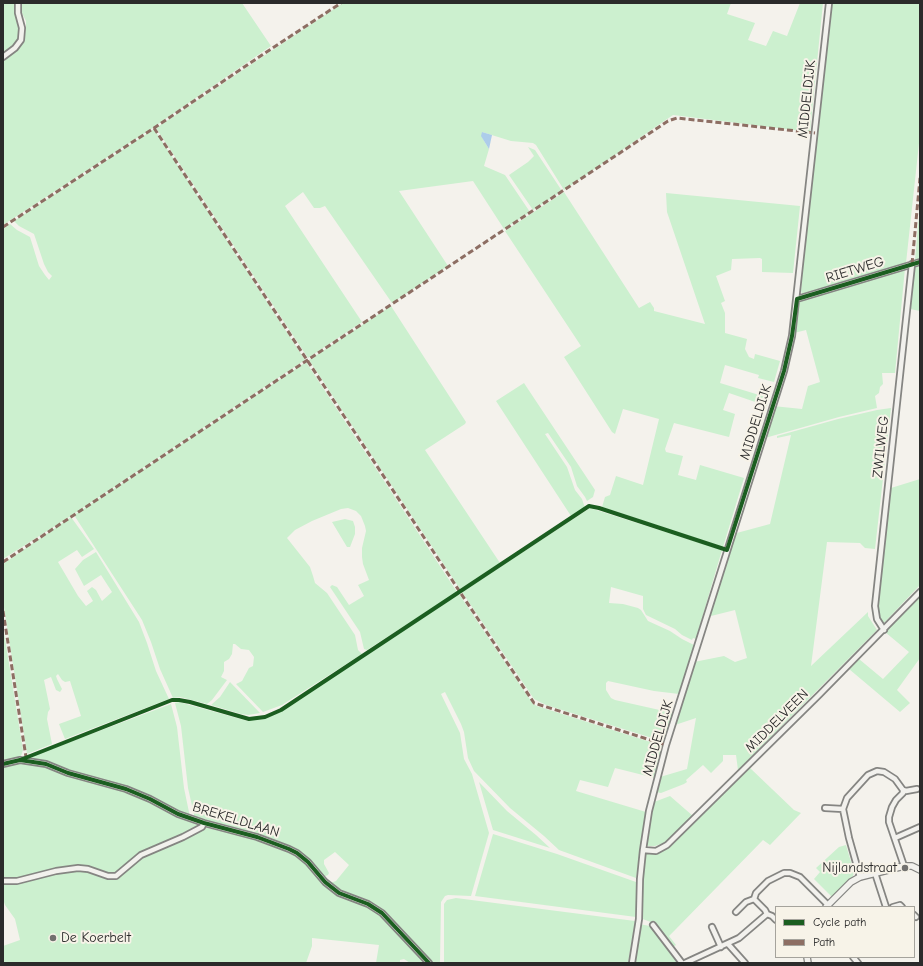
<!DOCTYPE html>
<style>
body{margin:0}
#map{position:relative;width:923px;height:966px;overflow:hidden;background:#f4f2ec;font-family:"Comic Neue",sans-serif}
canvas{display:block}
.frame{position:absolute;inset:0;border:4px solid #2b2b2b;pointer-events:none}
.legend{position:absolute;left:775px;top:906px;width:140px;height:52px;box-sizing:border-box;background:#f7f3e8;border:1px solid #a5a39c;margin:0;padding:5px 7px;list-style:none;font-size:12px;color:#2b2b2b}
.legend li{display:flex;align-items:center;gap:8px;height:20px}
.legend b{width:20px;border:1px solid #a5a39c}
</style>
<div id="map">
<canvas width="923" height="966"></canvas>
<div class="frame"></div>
<ul class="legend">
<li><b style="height:5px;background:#1b5e20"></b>Cycle path</li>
<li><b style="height:5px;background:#8d6e63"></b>Path</li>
</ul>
</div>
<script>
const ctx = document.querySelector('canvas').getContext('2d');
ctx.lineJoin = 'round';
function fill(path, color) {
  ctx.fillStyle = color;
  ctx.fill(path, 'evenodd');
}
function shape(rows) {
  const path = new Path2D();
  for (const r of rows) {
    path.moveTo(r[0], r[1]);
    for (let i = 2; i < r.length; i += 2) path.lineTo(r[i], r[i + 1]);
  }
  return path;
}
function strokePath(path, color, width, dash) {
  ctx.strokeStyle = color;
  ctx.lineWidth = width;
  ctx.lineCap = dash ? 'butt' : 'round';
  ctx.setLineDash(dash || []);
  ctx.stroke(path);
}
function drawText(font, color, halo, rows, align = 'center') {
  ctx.font = font + ' "Comic Neue",sans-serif';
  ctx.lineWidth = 4;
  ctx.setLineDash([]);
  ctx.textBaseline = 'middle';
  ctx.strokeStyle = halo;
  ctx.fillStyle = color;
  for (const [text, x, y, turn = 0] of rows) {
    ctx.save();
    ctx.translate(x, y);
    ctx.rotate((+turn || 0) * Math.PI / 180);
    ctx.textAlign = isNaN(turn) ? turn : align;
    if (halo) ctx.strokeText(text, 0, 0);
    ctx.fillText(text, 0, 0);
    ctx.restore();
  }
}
const green = shape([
 [3,3,14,3,15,14,19,32,19,37,16,42,13,46,3,53],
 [19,3,242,3,271,46,151,129,3,225,3,59,21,43,25,35,26,26,26,21,21,11],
 [343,3,731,3,727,14,755,23,748,40,766,46,773,31,787,36,800,3,823,3,810,132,673,115,564,190,536,145,533,143,511,141,482,132,483,139,489,149,484,166,505,175,530,212,504,229,473,181,399,191,448,266,392,303,325,206,320,208,314,208,303,192,285,206,362,322,308,358,156,128],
 [831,3,920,3,920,134,906,263,802,294,801,291,805,235,812,184],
 [154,129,305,360,66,519,3,559,3,229,10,224,17,230,30,237,39,266,45,275,49,280,52,276,48,272,44,264,34,234,19,226,14,221],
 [528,147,535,150,562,191,533,210,509,175,528,162,534,156],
 [564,192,639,308,650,302,654,308,654,311,705,324,667,212,666,193,800,206,793,273,762,272,762,259,760,258,732,259,731,270,716,276,725,301,721,303,725,313,725,333,747,339,745,349,749,357,754,359,755,354,780,361,774,382,758,378,759,375,725,365,720,383,769,398,767,406,729,393,723,410,735,414,729,437,674,423,665,449,666,452,683,456,678,475,696,480,700,465,744,478,723,547,602,507,605,497,610,495,616,476,643,485,659,419,623,409,615,434,612,432,564,357,581,346,505,231],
 [920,211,920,258,915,260,918,225],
 [920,263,920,311,910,309,914,271,916,265],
 [905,268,895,373,882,373,883,384,880,387,879,393,875,396,877,408,839,417,765,438,773,406,802,409,808,386,820,382,806,330,794,333,796,313,800,300],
 [391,306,466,422,465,424,425,450,500,563,460,589,309,360],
 [306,362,457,592,367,650,364,649,360,632,330,587,332,585,337,587,349,605,364,596,358,585,369,580,363,564,362,557,362,548,366,531,365,526,361,516,356,511,348,508,341,509,312,521,295,530,287,538,310,567,313,576,315,583,327,593,355,635,358,650,362,654,282,705,263,712,236,684,242,681,249,668,253,666,254,657,249,650,241,649,235,644,233,644,232,654,229,659,224,662,224,671,221,677,227,680,212,700,207,704,180,697,173,698,160,669,151,642,142,620,74,515],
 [524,383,595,490,593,497,587,501,585,497,577,486,571,467,548,433,545,434,567,467,575,490,582,499,585,508,571,516,496,401],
 [891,408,875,549,865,548,860,543,827,542,811,666,868,612,868,616,877,630,738,770,736,755,723,755,723,761,711,773,703,765,686,780,687,782,684,784,661,793,656,792,660,777,687,769,696,718,675,725,694,662,724,656,735,662,747,658,735,610,707,617,733,534,770,524,791,435,777,438,777,436,838,419,877,410],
 [920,479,920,585,883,624,878,617,877,608,891,488],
 [590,508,722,550,696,639,693,638,692,640,682,635,675,629,646,615,643,609,643,596,611,587,609,603,623,604,638,608,641,610,648,621,670,631,682,639,694,645,679,694,654,691,608,681,606,683,606,690,611,698,615,700,673,713,665,742,546,705,534,699,462,592],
 [71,517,94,549,82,557,77,550,58,562,78,596,86,606,93,601,87,591,92,587,96,590,102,601,112,592,101,575,84,586,75,569,83,560,96,552,139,622,147,643,156,671,169,699,65,739,59,724,81,716,70,681,65,682,62,680,58,674,56,676,57,679,62,689,60,692,56,690,51,677,44,680,50,709,48,712,47,719,52,744,27,754,3,601,3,564],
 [345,519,353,521,355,527,355,534,350,547,347,547,332,522],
 [459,594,533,704,537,706,663,746,655,778,615,768,608,787,580,780,576,791,646,812,636,878,559,850,544,836,510,808,474,771,468,758,464,732,461,724,445,692,441,694,460,733,464,759,472,774,489,833,471,896,448,895,445,896,441,902,440,963,432,963,388,917,338,890,330,883,336,881,349,865,335,852,324,860,324,864,329,873,328,875,323,877,292,848,278,842,246,832,195,819,188,788,181,726,175,703,179,702,248,721,273,713,295,702],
 [920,596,920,658,897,690,910,703,900,712,849,669,859,659,883,679,909,652,885,632],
 [3,626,23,750,21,756,3,761],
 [230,682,260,713,248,715,241,714,211,705,220,697],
 [171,704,177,727,184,788,190,817,133,790,31,758,38,754],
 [21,763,30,763,43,765,118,788,144,799,173,814,188,820,198,822,201,824,201,826,170,841,147,850,139,855,114,875,103,873,88,866,78,865,55,870,18,880,3,880,3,767],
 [750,768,794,810,801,813,770,845,763,840,676,929,669,936,676,945,673,947,656,924,640,918,641,878,644,854,647,852,664,850,669,848],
 [479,782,507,811,536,835,550,848,493,830],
 [670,796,693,816,667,842,655,846,648,846,646,844,654,802],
 [202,828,208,828,258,839,282,848,295,855,301,859,333,891,341,896,367,905,375,911,426,963,410,963,404,959,400,960,400,963,376,963,379,945,312,938,312,946,306,963,3,963,3,946,20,940,15,919,5,905,3,899,3,881,19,883,28,881,71,869,87,870,107,878,116,877,122,874,139,859],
 [493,834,557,854,636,882,636,917,475,896],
 [846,845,854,872,853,876,832,897,814,879,820,872,816,868,839,847],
 [456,898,635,921,628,963,444,963,444,904,447,900],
 [639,924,650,926,653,928,679,963,633,963]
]);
const water = shape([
 [482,132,492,135,489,149,481,136]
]);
const minor = shape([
 [3,57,15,48,21,40,22,28,18,13,18,3],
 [797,299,920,262],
 [884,630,877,619,875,606,912,264],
 [3,764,20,760,46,764,68,773,126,789,150,799,178,814,204,823,257,837,289,849,297,853,308,862,325,882,339,893,368,904,382,913,429,963],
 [903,790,903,793,896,800,892,807,889,817,889,822,904,866],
 [825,808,843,809],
 [895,838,920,827],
 [643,850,656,851,667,845,819,695,920,592],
 [875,873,886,907],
 [860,877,849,838,843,809,847,798,868,775,877,771,884,772,895,779,903,790,906,791,917,789],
 [3,881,17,881,56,871,78,868,88,869,108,876,116,876,141,855,183,837,202,827,204,823],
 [754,899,765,910,767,914],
 [893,907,900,905,902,907],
 [736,912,746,902,754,899,756,893,768,881,784,873,790,873,800,877,828,905],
 [914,915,916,917],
 [653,925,682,963],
 [712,927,721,947],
 [728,944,745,963],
 [853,957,858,963],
 [632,963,639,919,640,879,643,850,649,811,666,745,784,371,792,336,829,3],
 [685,963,739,938,767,914,772,916,776,920]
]);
const tertiary = shape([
 [826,907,851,882,860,877,904,866,912,866,920,870],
 [807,957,808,963]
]);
const quiet = shape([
 [154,128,460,592,534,703,666,745],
 [3,227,154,128,262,55,341,3],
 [912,264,920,178],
 [3,562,668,121,677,118,815,133],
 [3,611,26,757]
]);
const cycleway = shape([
 [20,760,172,700,179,700,190,702,249,719,265,717,281,710,589,506,599,508,727,550,784,371,792,336,797,299,920,262],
 [3,764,20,760,46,764,68,773,126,789,150,799,178,814,204,823,257,837,289,849,297,853,308,862,325,882,339,893,368,904,382,913,429,963]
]);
const markers = [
 [905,868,4,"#71716f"],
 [53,938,4,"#71716f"]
];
const streetNames = [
 ["MIDDELDIJK",807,99,-84],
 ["RIETWEG",855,270,-17],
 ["MIDDELDIJK",756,422,-73],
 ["ZWILWEG",881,447,-84],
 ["MIDDELVEEN",777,721,-45],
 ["MIDDELDIJK",658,738,-74],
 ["BREKELDLAAN",236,820,17]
];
const poiNames = [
 ["Nijlandstraat",897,868],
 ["De Koerbelt",61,938,"left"]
];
fill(green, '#ccf0cf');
fill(water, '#adcdea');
strokePath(minor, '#858582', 8);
strokePath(tertiary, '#858582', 8);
strokePath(minor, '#f2f1ed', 4.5);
strokePath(tertiary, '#f2f1ed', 5.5);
strokePath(quiet, '#8d6e63', 3, [6, 3]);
strokePath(cycleway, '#1b5e20', 4);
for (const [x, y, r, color] of markers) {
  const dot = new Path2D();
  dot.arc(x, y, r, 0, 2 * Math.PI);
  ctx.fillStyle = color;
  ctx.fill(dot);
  strokePath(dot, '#f7f3e8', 1.5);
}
drawText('14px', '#2b2b2b', '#f7f3e8', streetNames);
drawText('14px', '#2b2b2b', '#f7f3e8', poiNames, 'right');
</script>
